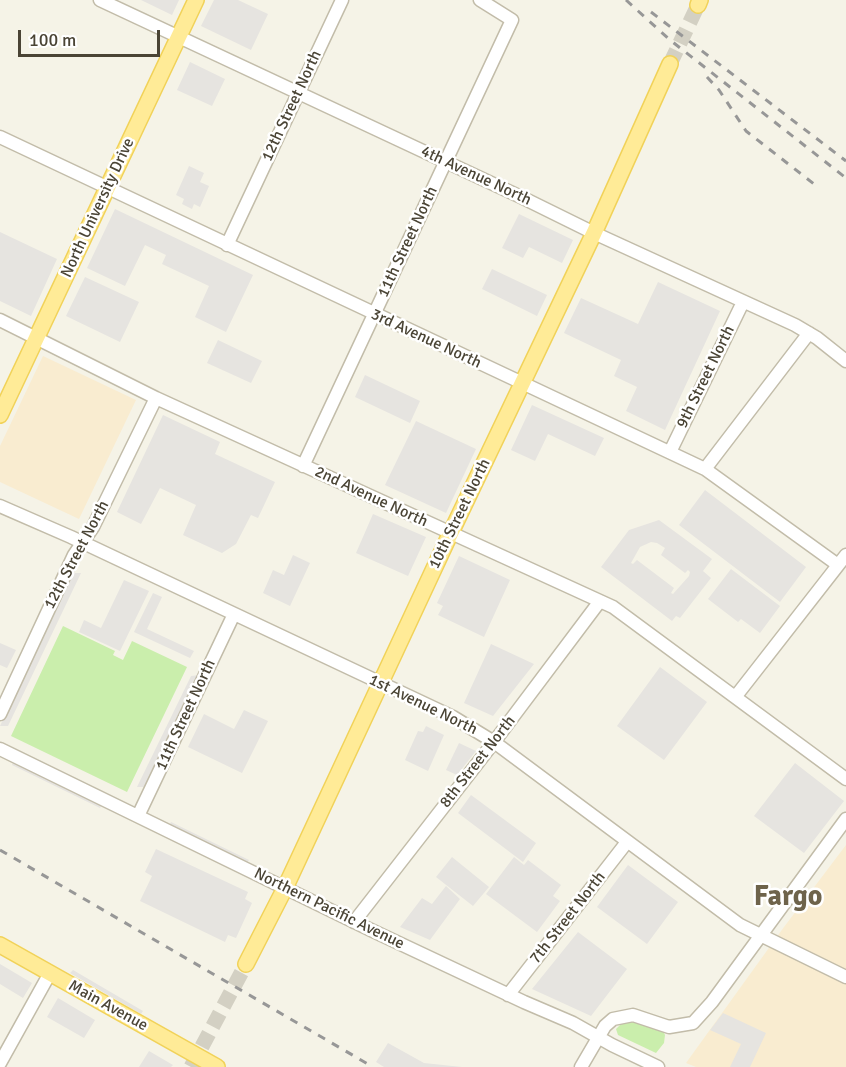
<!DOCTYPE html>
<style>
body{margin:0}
#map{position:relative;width:846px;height:1067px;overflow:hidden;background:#f5f3e7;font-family:Signika,sans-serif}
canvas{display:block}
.scale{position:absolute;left:18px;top:30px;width:142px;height:27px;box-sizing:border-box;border:3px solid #4a4435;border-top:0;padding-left:8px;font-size:18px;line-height:21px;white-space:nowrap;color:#4a4435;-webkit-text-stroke:4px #fff;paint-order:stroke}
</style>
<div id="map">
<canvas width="846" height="1067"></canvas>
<div class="scale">100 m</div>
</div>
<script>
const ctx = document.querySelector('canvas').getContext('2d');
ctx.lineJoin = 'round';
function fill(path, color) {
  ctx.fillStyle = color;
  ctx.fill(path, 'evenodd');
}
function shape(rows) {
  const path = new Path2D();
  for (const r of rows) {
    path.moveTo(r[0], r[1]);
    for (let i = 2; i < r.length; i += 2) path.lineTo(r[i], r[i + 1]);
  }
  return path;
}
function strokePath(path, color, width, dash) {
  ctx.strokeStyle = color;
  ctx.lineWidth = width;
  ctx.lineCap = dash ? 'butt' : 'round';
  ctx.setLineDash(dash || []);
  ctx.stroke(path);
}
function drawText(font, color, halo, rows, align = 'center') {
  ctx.font = font + ' Signika,sans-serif';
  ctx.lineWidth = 5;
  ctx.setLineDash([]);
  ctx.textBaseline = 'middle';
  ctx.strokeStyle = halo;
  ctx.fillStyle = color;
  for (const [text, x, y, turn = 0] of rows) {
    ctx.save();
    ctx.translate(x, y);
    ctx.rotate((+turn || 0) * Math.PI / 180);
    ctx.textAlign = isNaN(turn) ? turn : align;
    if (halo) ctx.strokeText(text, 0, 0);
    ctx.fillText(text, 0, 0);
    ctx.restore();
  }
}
const commercial = shape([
 [43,356,136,400,79,519,0,482,0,446],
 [846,845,846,1067,696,1067,686,1063,784,927]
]);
const green = shape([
 [63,626,115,651,113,655,123,660,132,641,187,667,127,792,11,736],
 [632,1020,663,1031,665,1035,664,1043,656,1053,618,1035,616,1029,621,1024]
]);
const parking = shape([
 [141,0,179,0,172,15],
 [214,0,238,0,268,14,251,50,201,26],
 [190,62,225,79,212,106,177,90],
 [189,166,204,173,200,182,209,186,200,207,194,204,192,209,182,204,184,199,176,195],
 [115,209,253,275,226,332,195,317,209,286,162,264,166,255,145,245,125,286,87,268],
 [519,214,573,240,562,263,529,247,523,258,502,248],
 [0,232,57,259,31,316,0,301],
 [492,269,547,295,537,316,482,289],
 [85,277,139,302,120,342,66,316],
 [658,282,720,311,665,430,626,411,637,387,614,376,621,360,564,333,581,298,638,324],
 [218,340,262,361,251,383,207,363],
 [365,375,420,401,410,423,355,397],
 [532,405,604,438,595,456,548,434,535,461,511,450],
 [163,415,220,442,215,454,275,482,258,518,251,515,236,544,222,553,183,535,196,505,160,488,141,524,117,512],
 [416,421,476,449,446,513,385,485],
 [705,490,806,567,780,602,679,525],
 [373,514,426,537,408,576,356,553],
 [659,520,712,559,703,571,711,578,680,618,676,616,672,621,601,567,629,530],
 [651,542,657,543,665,548,661,555,685,573,688,570,690,572,689,576,673,594,671,593,674,588,637,560,633,564,631,563,640,547],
 [293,555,310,563,290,606,263,593,273,570,284,575],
 [459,556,510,580,484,637,438,615,443,606,437,603],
 [731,569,780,606,760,633,741,619,738,622,708,599],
 [71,573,81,573,8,726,0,726],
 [124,580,149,591,120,651,79,632,84,620,101,628],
 [153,593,162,597,147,629,194,651,190,658,134,632],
 [0,643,16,650,7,668,0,665],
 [491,644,534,664,493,716,464,703],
 [660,667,707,702,664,760,617,726],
 [200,675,147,787,137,787,191,676],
 [244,710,268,721,242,773,188,747,204,714,234,729],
 [426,726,444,735,428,771,405,760,418,731,423,732],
 [459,743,476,751,457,775,446,770],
 [14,761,102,804,100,808,12,765],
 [795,763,844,801,804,853,754,816],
 [471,795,536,843,523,862,458,813],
 [171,822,249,860,247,863,169,826],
 [156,849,248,892,245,899,252,903,236,938,228,935,225,942,140,901,152,876,145,872],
 [452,857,489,887,473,906,436,877],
 [514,857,524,865,528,860,561,885,553,896,560,901,537,932,486,894],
 [628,865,678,902,647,944,597,907],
 [446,886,460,899,430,940,400,927,422,898,432,904],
 [578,932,627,969,591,1016,532,989],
 [0,964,32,983,23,998,0,984],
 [73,970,143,1011,141,1014,70,973],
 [58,998,95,1020,84,1038,47,1017],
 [723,1013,766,1033,750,1067,730,1067,741,1044,710,1030],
 [388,1043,424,1063,462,1067,384,1067,376,1062],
 [149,1051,173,1065,171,1067,139,1067]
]);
const majorTunnel = shape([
 [670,64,698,5],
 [191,1067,246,964]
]);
const minor = shape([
 [100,0,521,197,594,233,795,325,817,338,846,361],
 [0,137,705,469,838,565],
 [227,245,342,0],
 [0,320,156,398,613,607,846,779],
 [670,452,743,302],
 [303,466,512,20,480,0],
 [705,469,809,333],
 [0,506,71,537,453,717,494,742,740,925,846,977],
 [736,696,846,555],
 [0,714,74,555,93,527,156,398],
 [0,749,371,930,524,1002,573,1023,612,1045,658,1067],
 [138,816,234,614],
 [354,922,494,742,600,601],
 [508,995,627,842],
 [0,1063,50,973],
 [581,1067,605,1026,613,1019,633,1015,669,1027,693,1023,712,1002,846,819]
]);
const major = shape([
 [698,5,700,0],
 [0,415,196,0],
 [0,945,217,1067],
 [246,964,285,888,445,545,594,233,670,64]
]);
const rail = shape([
 [626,0,670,40,846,178],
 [651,12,846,161],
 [707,77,719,90,746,131,814,184],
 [0,850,373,1067]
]);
const streetNames = [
 ["12th Street North",292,106,-65],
 ["4th Avenue North",476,176,25],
 ["North University Drive",98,208,-65],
 ["11th Street North",408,242,-65],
 ["3rd Avenue North",426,339,25],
 ["9th Street North",706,377,-64],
 ["2nd Avenue North",371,497,25],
 ["10th Street North",460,514,-64],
 ["12th Street North",77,555,-62],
 ["1st Avenue North",423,705,26],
 ["11th Street North",186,715,-65],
 ["8th Street North",478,762,-52],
 ["Northern Pacific Avenue",329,909,26],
 ["7th Street North",568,918,-52],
 ["Main Avenue",108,1006,29]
];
const townNames = [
 ["Fargo",788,898]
];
fill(commercial, '#f9ecd0');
fill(green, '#caeeac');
fill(parking, '#e6e4e0');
strokePath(majorTunnel, '#d3d0c3', 15, [15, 8]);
strokePath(minor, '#c2bca9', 15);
strokePath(major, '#f1d259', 18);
strokePath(minor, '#fff', 12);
strokePath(major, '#ffeb97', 15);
strokePath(rail, '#979797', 3, [8, 8]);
drawText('16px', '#4a4435', '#fff', streetNames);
drawText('bold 28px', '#6e634b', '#fff', townNames);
</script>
